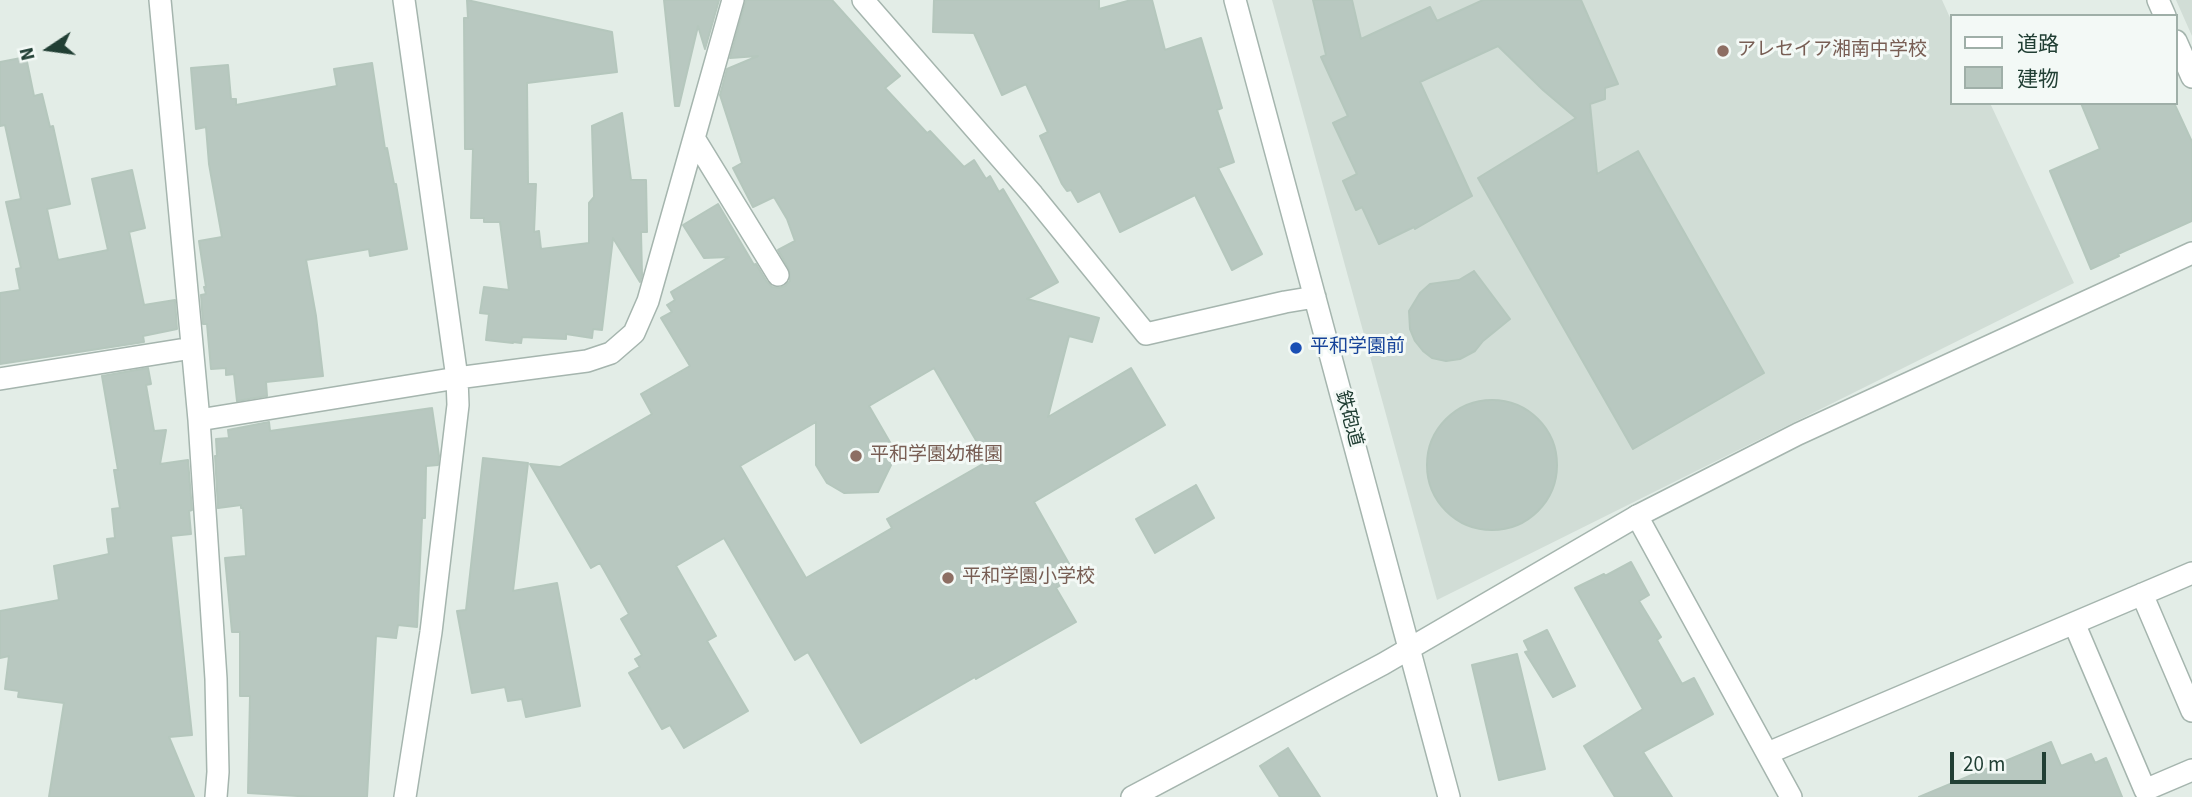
<!DOCTYPE html>
<meta charset="utf-8">
<style>
body{margin:0}
#map{position:relative;width:2192px;height:797px;overflow:hidden;background:#e3ede7;font-family:"Source Sans 3","Noto Sans JP",sans-serif}
canvas{display:block}
.legend{position:absolute;left:1950px;top:14px;width:228px;height:91px;box-sizing:border-box;background:#f3f9f6;border:2px solid #9fafa8;margin:0;padding:9px 12px;list-style:none;font-size:21px;color:#213f34}
.legend li{display:flex;align-items:center;gap:14px;height:35px}
.legend b{width:35px;border:2px solid #9fafa8}
.north{position:absolute;left:14px;top:14px;width:70px;height:70px;-webkit-text-stroke:5px #f3f9f6;paint-order:stroke;rotate:257deg;font-size:19px;font-weight:700;line-height:28px;text-align:center;color:#213f34}
.north::after{content:'';display:block;margin:auto;width:24px;height:32px;background:#213f34;clip-path:polygon(50% 0,100% 100%,50% 72%,0 100%)}
.scale{position:absolute;left:1950px;top:752px;width:96px;height:32px;box-sizing:border-box;border:4px solid #213f34;border-top:0;padding-left:9px;font-size:21px;line-height:24px;white-space:nowrap;color:#213f34;-webkit-text-stroke:5px #f3f9f6;paint-order:stroke}
</style>
<div id="map">
<canvas width="2192" height="797"></canvas>
<ul class="legend">
<li><b style="height:9px;background:#fff"></b>道路</li>
<li><b style="height:19px;background:#b8c8c0"></b>建物</li>
</ul>
<div class="north">N</div>
<div class="scale">20 m</div>
</div>
<script>
const ctx = document.querySelector('canvas').getContext('2d');
ctx.lineJoin = 'round';
function fill(path, color) {
  ctx.fillStyle = color;
  ctx.fill(path, 'evenodd');
}
function shape(rows) {
  const path = new Path2D();
  for (const r of rows) {
    if (r.length === 3) {
      path.moveTo(r[0] + r[2], r[1]);
      path.arc(r[0], r[1], r[2], 0, 2 * Math.PI);
      continue;
    }
    path.moveTo(r[0], r[1]);
    for (let i = 2; i < r.length; i += 2) path.lineTo(r[i], r[i + 1]);
  }
  return path;
}
function strokePath(path, color, width, dash) {
  ctx.strokeStyle = color;
  ctx.lineWidth = width;
  ctx.lineCap = dash ? 'butt' : 'round';
  ctx.setLineDash(dash || []);
  ctx.stroke(path);
}
function drawText(font, color, halo, rows, align = 'center') {
  ctx.font = font + ' "Source Sans 3","Noto Sans JP",sans-serif';
  ctx.lineWidth = 6;
  ctx.setLineDash([]);
  ctx.textBaseline = 'middle';
  ctx.strokeStyle = halo;
  ctx.fillStyle = color;
  for (const [text, x, y, turn = 0] of rows) {
    ctx.save();
    ctx.translate(x, y);
    ctx.rotate((+turn || 0) * Math.PI / 180);
    ctx.textAlign = isNaN(turn) ? turn : align;
    if (halo) ctx.strokeText(text, 0, 0);
    ctx.fillText(text, 0, 0);
    ctx.restore();
  }
}
const built = shape([
 [1272,0,1942,0,1952,22,1952,103,1990,103,2074,283,1437,600],
 [2176,0,2192,0,2192,36]
]);
const building = shape([
 [467,0,612,32,617,72,527,83,528,184,536,184,534,232,539,231,541,249,589,243,589,203,594,197,592,126,622,113,631,180,646,180,647,232,641,232,642,275,640,282,613,238,602,330,593,329,592,338,566,334,566,339,522,337,521,343,513,342,513,343,486,340,489,314,480,313,484,287,509,290,500,222,484,222,484,218,471,218,473,149,465,149,464,18,468,18,467,0],
 [664,0,719,0,705,49,698,26,679,106,675,106,664,0],
 [746,0,832,0,900,76,885,88,927,133,930,131,964,167,974,160,986,179,990,176,999,192,1003,189,1058,282,1027,299,1099,318,1092,342,1069,336,1048,417,1131,368,1165,425,1034,502,1076,576,1056,588,1076,622,976,679,975,677,861,743,808,652,795,660,724,538,676,566,716,636,707,641,748,711,684,748,670,725,662,729,629,673,640,667,635,659,642,655,621,619,629,614,600,563,591,568,530,464,560,467,652,414,641,394,690,366,661,318,672,312,667,305,675,300,671,292,729,257,704,258,683,225,718,204,754,265,756,264,767,282,772,287,779,288,785,286,790,281,789,269,778,250,795,241,787,219,774,197,753,207,733,168,742,163,720,95,727,69,758,56,730,58,746,0],
 [934,368,988,461,887,519,892,528,806,578,740,466,816,422,816,465,827,483,844,493,878,492,891,465,891,444,869,406,934,368],
 [934,0,1099,0,1099,9,1131,0,1152,0,1165,50,1201,38,1222,108,1217,110,1234,162,1218,168,1262,254,1232,270,1195,195,1120,232,1100,191,1078,202,1071,190,1067,191,1062,184,1040,136,1048,132,1026,84,1002,95,974,33,933,32,934,0],
 [1313,0,1352,0,1361,39,1430,7,1437,21,1483,0,1581,0,1618,84,1605,88,1605,99,1590,104,1597,174,1638,151,1764,373,1633,449,1478,178,1576,118,1543,90,1498,46,1420,82,1472,196,1415,229,1414,227,1379,244,1362,207,1356,210,1343,181,1357,174,1333,123,1348,116,1321,57,1326,55,1313,0],
 [26,57,34,96,42,94,50,127,53,126,70,204,47,209,58,260,108,250,92,179,132,170,145,228,129,232,144,305,175,300,177,329,143,336,144,342,0,364,0,293,20,290,16,269,21,268,6,202,21,199,5,125,0,126,0,62,26,57],
 [372,63,385,149,387,148,394,184,396,184,407,249,370,256,369,249,306,260,316,316,323,376,266,382,267,396,237,401,234,374,226,375,226,368,211,369,207,324,203,324,201,295,206,294,204,287,206,287,199,241,222,237,209,164,206,127,196,129,191,68,228,65,231,99,236,99,236,105,337,86,334,69,372,63],
 [2081,103,2174,103,2192,142,2192,221,2118,254,2119,256,2091,269,2050,171,2100,149,2081,103],
 [1474,271,1510,319,1483,341,1475,351,1460,359,1446,361,1432,358,1423,351,1415,341,1410,329,1409,311,1420,293,1430,284,1459,280,1474,271],
 [148,368,151,384,146,385,154,431,166,430,160,464,188,460,192,510,189,511,191,534,171,536,192,735,169,737,194,797,49,797,64,703,18,697,19,691,5,689,9,656,0,658,0,611,59,600,54,566,109,554,107,539,115,538,112,509,120,508,114,470,118,470,102,376,148,368],
 [1492,465,65],
 [432,408,439,456,438,465,426,466,425,518,422,518,417,627,398,625,396,638,376,636,367,797,314,797,248,793,250,696,240,696,240,632,232,632,225,558,246,556,243,508,241,508,241,505,218,508,215,456,217,456,216,439,229,438,228,430,269,422,270,431,432,408],
 [483,458,528,463,513,591,557,583,580,706,526,717,522,699,508,701,505,687,472,693,457,611,466,610,483,458],
 [1196,485,1214,518,1155,553,1136,519,1196,485],
 [1631,562,1649,595,1639,601,1661,637,1657,640,1682,684,1694,678,1713,714,1643,752,1672,797,1615,797,1584,746,1643,709,1575,588,1604,574,1605,576,1631,562],
 [1547,630,1575,686,1553,697,1525,652,1529,651,1524,641,1547,630],
 [1517,654,1545,769,1499,780,1472,665,1517,654],
 [2051,742,2061,766,2091,754,2095,763,2106,758,2122,797,1919,797,2051,742],
 [1288,748,1320,797,1280,797,1260,766,1288,748]
]);
const minor = shape([
 [160,0,199,420,216,679,218,772,216,797],
 [404,0,457,378,458,405,431,632,405,797],
 [2158,0,2165,16],
 [2176,41,2192,77],
 [694,138,778,275],
 [0,379,192,348],
 [199,420,457,378,587,361,611,353,634,333,648,301,733,0],
 [1637,516,1791,797],
 [2142,594,2192,711],
 [2074,623,2145,790,2192,770],
 [1768,753,2192,573]
]);
const tertiary = shape([
 [863,0,1033,195,1146,334,1285,302,1315,297],
 [1235,0,1449,797],
 [1132,797,1383,664,1637,516,1798,434,2192,253]
]);
const markers = [
 [1723,51,7,"#8d6e63"],
 [1296,348,7,"#1a4fb4"],
 [856,456,7,"#8d6e63"],
 [948,578,7,"#8d6e63"]
];
const educationNames = [
 ["アレセイア湘南中学校",1737,51],
 ["平和学園幼稚園",870,456],
 ["平和学園小学校",962,578]
];
const transitNames = [
 ["平和学園前",1310,348]
];
const streetNames = [
 ["鉄砲道",1348,419,75]
];
fill(built, '#d1ddd6');
fill(building, '#b8c8c0');
strokePath(building, '#b5c7bd', 2);
strokePath(minor, '#a5b5ae', 24);
strokePath(tertiary, '#a5b5ae', 24);
strokePath(minor, '#fff', 21);
strokePath(tertiary, '#fff', 21);
for (const [x, y, r, color] of markers) {
  const dot = new Path2D();
  dot.arc(x, y, r, 0, 2 * Math.PI);
  ctx.fillStyle = color;
  ctx.fill(dot);
  strokePath(dot, '#f3f9f6', 2.5);
}
drawText('19px', '#785e54', '#f3f9f6', educationNames, 'left');
drawText('19px', '#164399', '#f3f9f6', transitNames, 'left');
drawText('19px', '#213f34', '#f3f9f6', streetNames);
</script>
